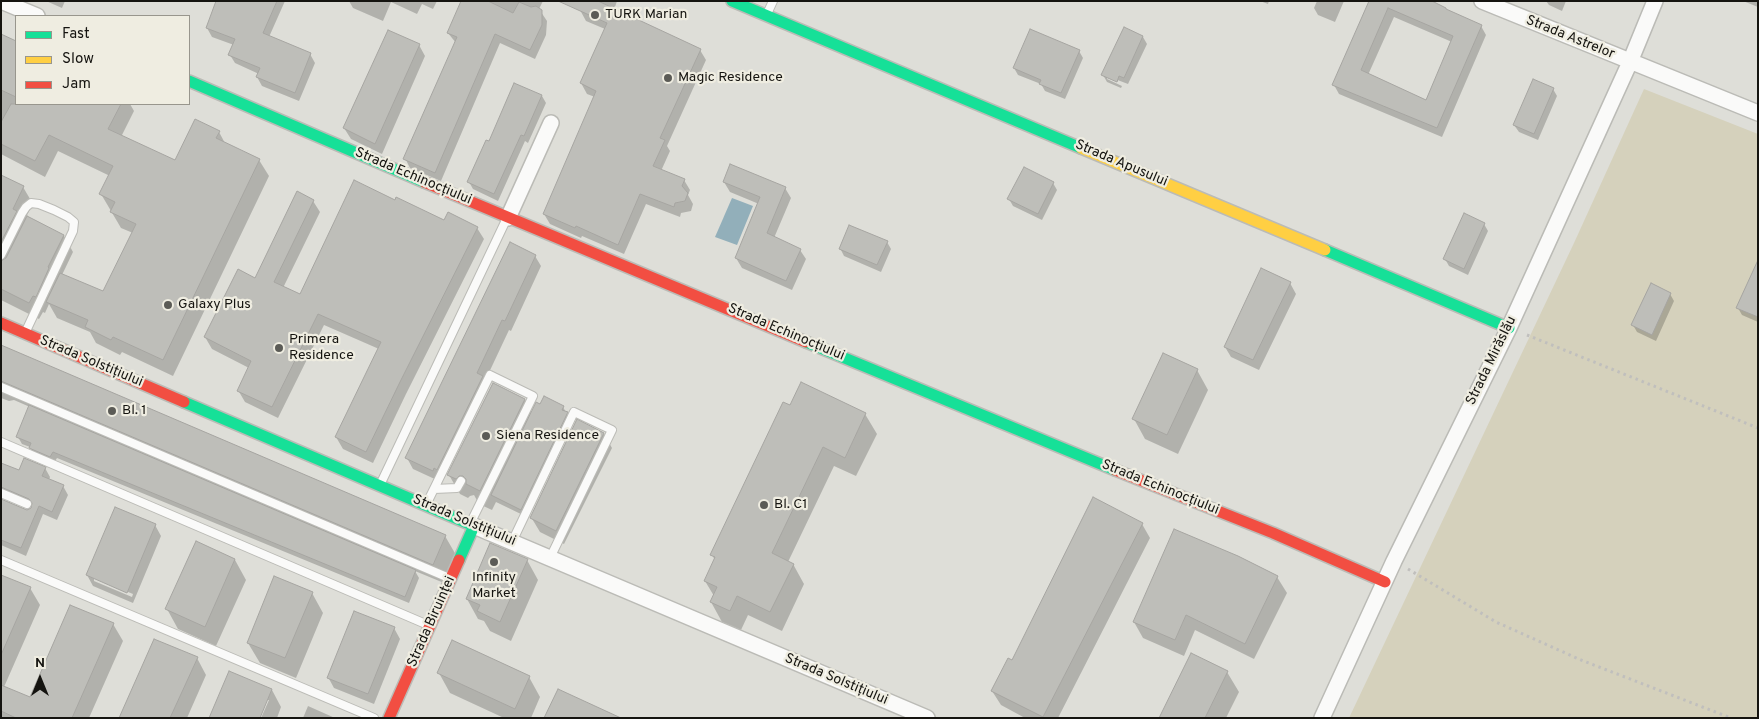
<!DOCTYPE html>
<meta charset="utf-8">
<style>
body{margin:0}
#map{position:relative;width:1759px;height:719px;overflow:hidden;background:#deded8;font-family:Overpass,sans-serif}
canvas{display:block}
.frame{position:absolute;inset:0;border:2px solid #151410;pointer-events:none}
.legend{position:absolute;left:15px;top:15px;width:175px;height:90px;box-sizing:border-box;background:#efede1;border:1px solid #98968d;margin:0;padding:6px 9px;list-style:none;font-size:15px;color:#151410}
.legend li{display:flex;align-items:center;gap:10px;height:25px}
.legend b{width:25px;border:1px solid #98968d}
.north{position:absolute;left:15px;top:654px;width:50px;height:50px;-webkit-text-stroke:4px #efede1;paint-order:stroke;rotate:0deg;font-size:14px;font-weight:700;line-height:20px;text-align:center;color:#151410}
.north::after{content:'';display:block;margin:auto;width:18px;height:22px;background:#151410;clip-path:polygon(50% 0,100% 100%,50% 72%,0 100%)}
</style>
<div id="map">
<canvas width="1759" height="719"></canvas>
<div class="frame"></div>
<ul class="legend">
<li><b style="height:6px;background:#16e098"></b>Fast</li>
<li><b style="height:6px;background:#ffcf43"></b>Slow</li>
<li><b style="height:6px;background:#f24e42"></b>Jam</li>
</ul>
<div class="north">N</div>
</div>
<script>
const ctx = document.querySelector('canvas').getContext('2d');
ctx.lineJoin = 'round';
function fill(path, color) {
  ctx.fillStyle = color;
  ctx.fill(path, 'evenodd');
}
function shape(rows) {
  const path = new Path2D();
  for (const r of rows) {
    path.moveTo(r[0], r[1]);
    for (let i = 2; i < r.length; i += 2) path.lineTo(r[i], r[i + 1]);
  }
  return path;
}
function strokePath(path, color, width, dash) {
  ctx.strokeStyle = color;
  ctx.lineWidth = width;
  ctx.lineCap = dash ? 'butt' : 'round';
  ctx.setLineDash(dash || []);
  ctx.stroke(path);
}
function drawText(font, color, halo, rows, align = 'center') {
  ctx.font = font + ' Overpass,sans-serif';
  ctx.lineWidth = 4.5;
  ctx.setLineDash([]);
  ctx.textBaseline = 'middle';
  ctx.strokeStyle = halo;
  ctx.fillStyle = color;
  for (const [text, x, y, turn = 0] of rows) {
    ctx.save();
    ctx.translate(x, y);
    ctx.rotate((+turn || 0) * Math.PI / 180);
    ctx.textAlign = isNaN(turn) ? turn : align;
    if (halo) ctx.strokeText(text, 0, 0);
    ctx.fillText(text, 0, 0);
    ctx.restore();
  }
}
const green = shape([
 [1644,89,1758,134,1758,718,1349,718,1574,243]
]);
const water = shape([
 [732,198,753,206,737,245,715,237]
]);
const shadow = shape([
 [46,1,65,1,62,8],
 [218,1,285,1,269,37,310,54,315,63,299,101,262,86,257,77,259,74,235,63,230,55,234,45,212,37,207,28],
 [349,1,437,1,433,9,422,4,417,14,391,2,383,21,353,8],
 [462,1,543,1,539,9,547,21,546,35,535,59,500,43,441,181,410,168,405,158,456,43,448,33],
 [584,1,617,1,614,10,700,50,706,60,667,146,670,151,661,171,684,180,690,190,688,195,693,204,691,211,681,213,680,217,646,204,624,254,582,236,581,238,550,224,544,214,595,97,587,94,581,83,605,29,586,21,580,10],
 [1260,1,1269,1,1268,4],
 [1317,1,1344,1,1335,22,1318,15,1314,8],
 [1370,1,1447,11,1481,26,1486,35,1442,137,1339,94,1334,85],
 [1394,17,1452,42,1426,102,1368,75],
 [1546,1,1566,1,1562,11,1549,5],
 [1743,1,1758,1,1758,7],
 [1124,29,1143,37,1147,44,1128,84,1107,76,1107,79,1122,86,1121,88,1107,82,1103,75],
 [2,36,16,42,16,104,130,104,134,111,121,137,175,162,219,132,226,145,259,160,269,176,173,376,122,352,120,355,96,343,90,332,57,318,49,304,45,313,43,312,39,319,1,300,1,177,23,187,33,204,26,217,64,236,73,252,62,275,103,293,133,233,121,228,101,194,110,176,58,151,45,177,1,154],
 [419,45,425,56,382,154,351,139,344,128],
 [1079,51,1083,58,1065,99,1045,91,1041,84,1018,75,1014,68],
 [1553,89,1557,96,1538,140,1519,132,1514,125],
 [542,96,546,103,528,143,525,141,498,201,473,189,469,182,489,143],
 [724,182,785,188,791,198,774,238,800,250,806,259,792,290,742,268,736,258,759,204,730,192],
 [1053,183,1057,190,1042,220,1013,206,1009,199],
 [313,201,320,212,283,288,301,296,445,222,477,228,484,239,406,394,373,463,343,449,336,437,379,349,324,325,278,418,245,402,238,390,249,368,212,349,205,337,255,280],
 [1484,224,1488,231,1468,275,1449,266,1445,259],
 [887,242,891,249,881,272,844,256,840,248],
 [535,256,541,266,511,331,509,330,485,381,488,388,443,480,440,478,439,481,413,469,407,458],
 [1758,278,1758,322,1742,315,1738,308],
 [1290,283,1296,294,1259,370,1231,357,1225,347],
 [1670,294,1674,301,1656,341,1637,332,1633,325],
 [1,346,445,536,456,555,444,583,415,571,419,578,409,603,57,458,54,463,34,455,30,447,22,444,18,437,30,407,14,400,9,401,1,398],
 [1197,370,1208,390,1178,454,1145,439,1134,419],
 [525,400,532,413,563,407,571,421,525,516,496,502,492,510,479,504,474,495,470,496,468,498,460,494,449,475],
 [790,407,865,414,877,434,856,476,834,466,788,562,793,564,804,584,782,631,748,615,741,630,722,622,711,602,714,596,705,581,715,560,712,555],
 [604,434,612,448,564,544,540,532,531,517],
 [1,464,19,472,45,468,50,477,49,480,63,486,68,495,57,520,43,514,26,556,1,545,1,500,25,511,33,507,8,496,3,497,1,499],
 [1142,524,1150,538,1058,718,1025,718,1001,705,992,691,1012,661],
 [155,525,161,536,133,603,93,586,87,575],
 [94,578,133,594,132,597,94,581],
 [196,543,235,560,246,580,216,646,178,629,167,609],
 [527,560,538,580,511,641,490,631,484,621,478,619,467,599],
 [1,576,30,588,40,605,4,687,31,699,113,624,123,641,89,718,1,718],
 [1277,577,1287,593,1254,659,1195,630,1184,656,1143,638,1134,622],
 [312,593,323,613,296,678,260,663,248,643],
 [394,628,400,639,374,704,334,688,328,677],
 [197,658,206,675,187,718,120,718],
 [1227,672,1239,692,1226,718,1160,718],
 [229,673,272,690,281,707,277,718,261,718,269,700,267,700],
 [439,673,529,677,540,697,531,718,504,718,450,693],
 [308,706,335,718,303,718]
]);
const building = shape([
 [216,1,277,1,263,33,311,53,295,93,256,77,260,68,228,55,235,39,206,28,216,1],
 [461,1,488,1,513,13,519,2,531,7,536,6,542,10,542,25,530,50,495,34,435,173,403,159,457,37,447,33,461,1],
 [558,1,598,1,701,49,660,138,665,140,653,166,685,179,682,186,688,193,685,201,675,203,674,207,640,194,618,245,576,226,575,228,543,214,596,91,580,83,607,23,558,1],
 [1369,1,1432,1,1446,8,1446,9,1482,25,1437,128,1332,85,1369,1],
 [1388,8,1453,36,1426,100,1361,70,1388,8],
 [1124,27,1143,36,1124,78,1119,76,1117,82,1101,75,1124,27],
 [1030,29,1080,50,1061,93,1039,84,1041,80,1013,68,1030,29],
 [388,30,420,44,375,144,343,128,388,30],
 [1,34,16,41,16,97,1,90,1,34],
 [1533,79,1554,88,1534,134,1513,125,1533,79],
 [514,83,542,95,524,136,521,135,494,194,467,182,486,140,489,141,514,83],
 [11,104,121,104,108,129,175,160,195,119,220,131,216,138,260,159,163,360,113,337,111,340,85,327,88,320,46,302,60,273,103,291,136,224,110,212,115,202,99,194,113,166,49,135,35,161,1,144,1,122,11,104],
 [730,164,786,187,767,233,801,249,786,281,735,258,760,197,723,182,730,164],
 [1024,167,1054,182,1038,214,1007,199,1024,167],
 [1,175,24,186,13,209,17,211,1,242,1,175],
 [354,180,395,200,396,197,444,220,448,212,478,227,400,382,366,452,335,437,381,342,318,314,272,407,237,391,251,361,204,337,238,269,255,278,297,191,314,200,274,282,300,294,354,180],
 [1464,213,1485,223,1464,269,1443,259,1464,213],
 [27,216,64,235,48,267,49,268,36,297,33,296,29,303,1,289,1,261,6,258,27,216],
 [849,225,888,241,877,265,839,249,849,225],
 [510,242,536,255,505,321,502,320,477,373,483,376,437,470,434,468,433,471,405,458,510,242],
 [1758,260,1758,317,1736,308,1758,260],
 [1261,268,1291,282,1253,360,1224,347,1261,268],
 [1651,283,1671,293,1652,335,1631,325,1651,283],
 [1,345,446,535,433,565,1,381,1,345],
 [1163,353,1198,369,1167,435,1132,419,1163,353],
 [801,382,866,413,845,458,823,447,772,553,794,564,770,612,737,596,730,611,710,602,717,587,704,581,715,557,710,555,783,402,790,405,801,382],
 [493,383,525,399,480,491,466,484,466,479,463,476,459,476,456,479,447,475,493,383],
 [544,396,564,406,562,410,568,412,521,510,491,495,536,402,540,404,544,396],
 [29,405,416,570,405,597,53,452,50,457,29,448,31,443,16,437,29,405],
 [577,419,604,433,556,531,530,518,577,419],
 [24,458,46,467,42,476,64,485,52,512,39,506,21,548,1,540,1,499,27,510,31,508,32,503,29,499,1,487,1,463,19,470,24,458],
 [1093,497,1143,523,1043,717,991,691,1008,658,1012,660,1093,497],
 [115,507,156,524,127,593,86,575,115,507],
 [1174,529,1238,556,1278,576,1245,644,1186,615,1175,640,1133,622,1174,529],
 [196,541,235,559,205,627,165,609,196,541],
 [490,543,528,559,500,622,477,611,480,605,466,599,490,543],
 [1,575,31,587,1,655,1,575],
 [274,576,313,592,285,658,247,643,274,576],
 [70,605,114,623,72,718,16,718,1,711,1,685,30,697,70,605],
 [354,611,395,627,368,694,327,678,354,611],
 [154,639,198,657,170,718,119,718,154,639],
 [452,640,530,676,515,709,437,673,452,640],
 [1191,653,1228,671,1205,718,1159,718,1191,653],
 [229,671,272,689,260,718,209,718,229,671],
 [558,689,621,718,544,718,558,689]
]);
const path = shape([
 [1527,335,1758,428],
 [1408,569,1496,622,1581,660,1731,718]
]);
const lane = shape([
 [767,14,773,1],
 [1,255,22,213,26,207,31,203,39,204,54,210,68,217,74,222,73,231,26,331],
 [1,387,449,578],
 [1,442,428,625],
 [380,485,507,218],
 [434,489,457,488,461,481],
 [1,493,27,504],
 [426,505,490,375,533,396,471,522],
 [512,542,574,412,612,430,550,558],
 [1,560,374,718]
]);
const street = shape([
 [1,1,37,16],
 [1482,1,1758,113],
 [508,218,551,123],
 [474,526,927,718],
 [1322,718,1394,561,1509,328,1630,62,1655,1]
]);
const fast = shape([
 [732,1,1081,148],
 [189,81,424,182],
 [1325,250,1509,328],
 [806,342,1115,470],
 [184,402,474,526,459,560]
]);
const slow = shape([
 [1081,148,1325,250]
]);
const jam = shape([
 [424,182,806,342],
 [1,323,184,402],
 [1115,470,1273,533,1385,582],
 [389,718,459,560]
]);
const markers = [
 [595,15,5,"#5b5b56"],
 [668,78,5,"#5b5b56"],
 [168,305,5,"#5b5b56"],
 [279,348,5,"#5b5b56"],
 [112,411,5,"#5b5b56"],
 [486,436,5,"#5b5b56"],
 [764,505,5,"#5b5b56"],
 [494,562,5,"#5b5b56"]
];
const poiNames = [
 ["TURK Marian",605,15],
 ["Magic Residence",678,78],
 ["Galaxy Plus",178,305],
 ["Primera",289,340],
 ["Residence",289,356],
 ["Bl. 1",122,411],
 ["Siena Residence",496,436],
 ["Bl. C1",774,505],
 ["Infinity",494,578,"center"],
 ["Market",494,594,"center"]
];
const streetNames = [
 ["Strada Astrelor",1570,38,22],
 ["Strada Apusului",1121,164,23],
 ["Strada Echinocțiului",413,177,23],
 ["Strada Echinocțiului",786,333,23],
 ["Strada Mirăslău",1492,361,-64],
 ["Strada Solstițiului",91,362,23],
 ["Strada Echinocțiului",1160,488,22],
 ["Strada Solstițiului",464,521,23],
 ["Strada Biruinței",432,622,-66],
 ["Strada Solstițiului",836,680,23]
];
fill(green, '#d5d1bc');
fill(water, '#92afba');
fill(shadow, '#0003');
fill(building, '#bebeb9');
strokePath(building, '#a6a5a1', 1);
strokePath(lane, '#bbbbb6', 10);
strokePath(street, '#bbbbb6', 18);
strokePath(fast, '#bbbbb6', 14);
strokePath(slow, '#bbbbb6', 14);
strokePath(jam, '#bbbbb6', 14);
strokePath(path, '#c0bfbd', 3, [2.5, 4]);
strokePath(lane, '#fafaf9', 8);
strokePath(street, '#fafaf9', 15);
strokePath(fast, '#16e098', 11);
strokePath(slow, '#ffcf43', 11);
strokePath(jam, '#f24e42', 11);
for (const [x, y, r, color] of markers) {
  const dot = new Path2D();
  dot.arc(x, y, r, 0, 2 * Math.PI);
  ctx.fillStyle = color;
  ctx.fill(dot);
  strokePath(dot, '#efede1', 2);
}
drawText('14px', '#151410', '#efede1', poiNames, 'left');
drawText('14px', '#151410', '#efede1', streetNames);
</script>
